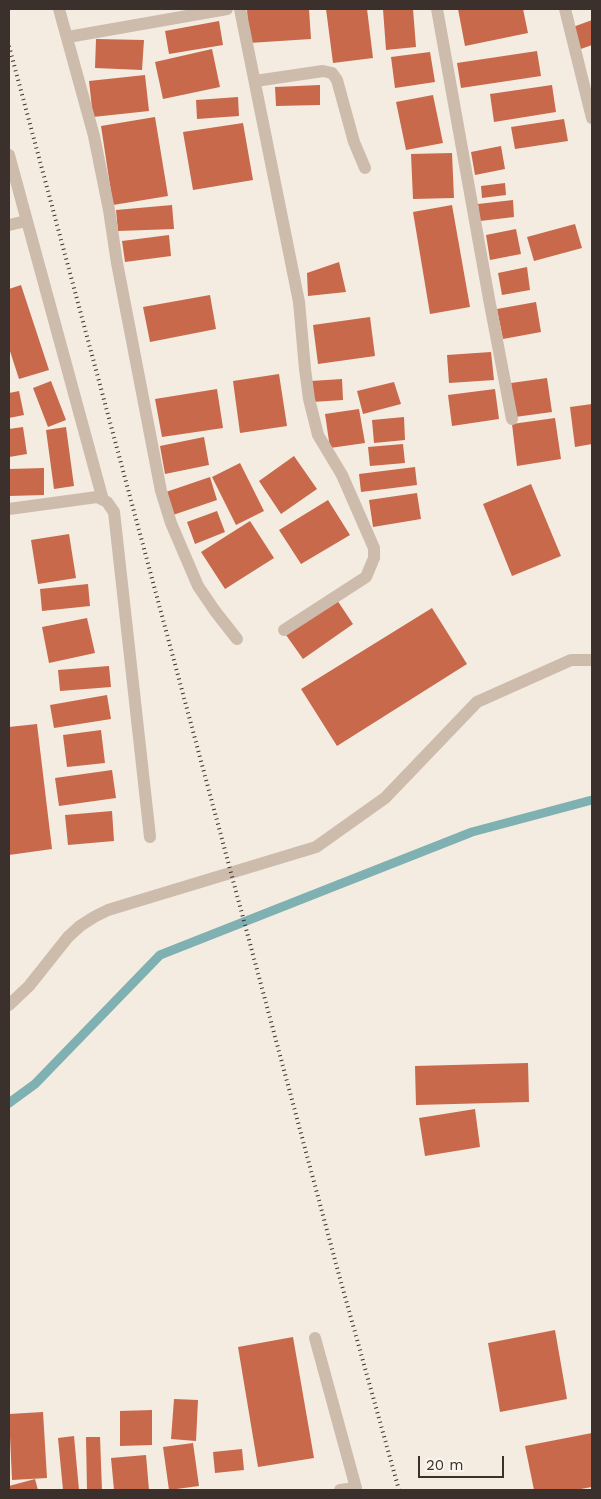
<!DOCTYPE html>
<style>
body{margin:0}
#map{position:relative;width:601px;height:1499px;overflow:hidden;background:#f4ebe1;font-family:"Work Sans",sans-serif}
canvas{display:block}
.frame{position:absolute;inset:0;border:10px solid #3b302b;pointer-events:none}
.scale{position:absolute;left:418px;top:1456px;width:86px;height:22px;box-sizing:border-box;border:2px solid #3b302b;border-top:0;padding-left:6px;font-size:15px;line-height:18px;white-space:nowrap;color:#3b302b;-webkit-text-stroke:4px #fbf5ee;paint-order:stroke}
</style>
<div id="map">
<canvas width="601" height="1499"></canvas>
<div class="frame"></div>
<div class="scale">20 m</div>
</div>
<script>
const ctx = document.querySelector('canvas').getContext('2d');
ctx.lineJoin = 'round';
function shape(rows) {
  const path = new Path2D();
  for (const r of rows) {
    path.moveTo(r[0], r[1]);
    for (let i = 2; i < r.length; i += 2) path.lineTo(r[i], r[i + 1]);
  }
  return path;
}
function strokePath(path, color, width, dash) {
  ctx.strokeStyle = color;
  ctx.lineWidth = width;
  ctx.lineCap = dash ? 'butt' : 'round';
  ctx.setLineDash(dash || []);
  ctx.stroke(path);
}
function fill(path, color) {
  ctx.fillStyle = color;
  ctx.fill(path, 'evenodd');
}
const stream = shape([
 [9,1103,35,1084,160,955,472,832,592,800]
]);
const building = shape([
 [247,9,309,9,311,39,249,43],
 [326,9,367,9,373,58,333,63],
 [383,9,413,9,416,47,386,50],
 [458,9,523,9,528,33,465,46],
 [592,20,592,45,578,50,573,27],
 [219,21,223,45,169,54,165,31],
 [96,39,144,40,142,70,95,68],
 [212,49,220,87,163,99,155,62],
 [537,51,541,76,461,88,457,63],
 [430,52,435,82,395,88,391,57],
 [145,75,149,111,93,117,89,81],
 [320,85,320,105,276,106,275,87],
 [552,85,556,112,494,122,490,94],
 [433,95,443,143,406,150,396,102],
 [238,97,239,116,197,119,196,100],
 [155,117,168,196,113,205,101,126],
 [564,119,568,141,515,149,511,127],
 [243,123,253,180,193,190,183,132],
 [501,146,505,169,475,175,471,152],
 [452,153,454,198,413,199,411,154],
 [505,183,506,195,482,198,481,186],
 [513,200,514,217,480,221,478,204],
 [172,205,174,229,118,231,116,210],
 [452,205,470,307,430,314,413,212],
 [575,224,582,248,534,261,527,237],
 [516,229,521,254,490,260,486,235],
 [169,235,171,256,125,262,122,241],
 [339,262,346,292,308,296,307,273],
 [527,267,530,290,502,295,498,273],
 [21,285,49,370,19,379,9,348,9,289],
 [210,295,216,329,150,342,143,307],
 [536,302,541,332,503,339,497,309],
 [370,317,375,356,318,364,313,325],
 [491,352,494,380,449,383,447,355],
 [279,374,287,426,240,433,233,381],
 [547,378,552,412,515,417,511,383],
 [342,379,343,400,312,402,311,381],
 [51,381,66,420,48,427,33,388],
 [394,382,401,404,363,414,357,391],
 [217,389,223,428,162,437,155,399],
 [495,389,499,419,452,426,448,395],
 [19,391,24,415,9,418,9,393],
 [592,404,592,444,575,447,570,407],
 [359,409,365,443,330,448,325,414],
 [404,417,405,440,374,443,372,420],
 [555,418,561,459,517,466,512,424],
 [23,427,27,454,9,457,9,429],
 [66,427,74,486,54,489,46,430],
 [204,437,209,465,165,474,160,446],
 [403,444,405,463,370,466,368,447],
 [294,456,317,489,281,514,259,481],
 [240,463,264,511,236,525,212,477],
 [415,467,417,485,361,492,359,474],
 [44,468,44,495,9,496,9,469],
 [210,477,217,500,173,515,166,492],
 [531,484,561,556,512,576,483,504],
 [417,493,421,519,373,527,369,500],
 [328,500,350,535,301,564,279,530],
 [217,511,225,532,195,544,187,522],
 [250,521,274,558,225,589,201,552],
 [69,534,76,578,38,584,31,540],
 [88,584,90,606,42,611,40,589],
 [337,600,353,624,303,659,286,635],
 [432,608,467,664,337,746,301,689],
 [87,618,95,653,49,663,42,627],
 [109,666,111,687,60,691,58,670],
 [107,695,111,719,54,728,50,705],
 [37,724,52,849,9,855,9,727],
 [101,730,105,763,67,767,63,735],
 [112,770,116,798,59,806,55,778],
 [112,811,114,841,68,845,65,815],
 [528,1063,529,1102,416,1105,415,1066],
 [475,1109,480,1147,425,1156,419,1118],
 [555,1330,567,1399,500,1412,488,1343],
 [293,1337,314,1458,258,1467,238,1347],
 [174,1399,198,1400,196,1441,171,1439],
 [152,1410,152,1445,120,1446,120,1411],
 [43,1412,47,1478,12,1480,9,1414],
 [592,1433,592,1487,575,1490,534,1490,525,1446],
 [74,1436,79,1490,63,1490,58,1438],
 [86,1437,100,1437,102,1490,87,1490],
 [193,1443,199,1486,169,1490,163,1447],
 [242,1449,244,1470,215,1473,213,1452],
 [146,1455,149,1490,114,1490,111,1458],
 [35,1479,38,1490,9,1490,9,1486]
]);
const street = shape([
 [59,9,94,136,109,210,117,263,161,491,171,523,198,586,215,611,237,639],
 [240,9,299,302,305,369,309,399,318,435,342,475,374,548,374,558,366,577,284,630],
 [437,9,489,299,512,419],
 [565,9,592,118],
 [68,37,227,9],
 [255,81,323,71,332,73,337,80,354,142,365,168],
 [9,155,103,500],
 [9,225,26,221],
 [9,509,97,497,107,502,114,512,150,837],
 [9,1005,29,986,68,937,80,926,94,917,108,910,316,847,385,798,477,702,571,660,592,660],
 [315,1338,356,1488],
 [340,1490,356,1488,356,1490]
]);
const rail = shape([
 [9,46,339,1275,399,1490]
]);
strokePath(stream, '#7fb0b2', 9);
fill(building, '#c8694b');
strokePath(street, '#cdbbac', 12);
strokePath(rail, '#3b302b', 4, [1, 4]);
</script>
